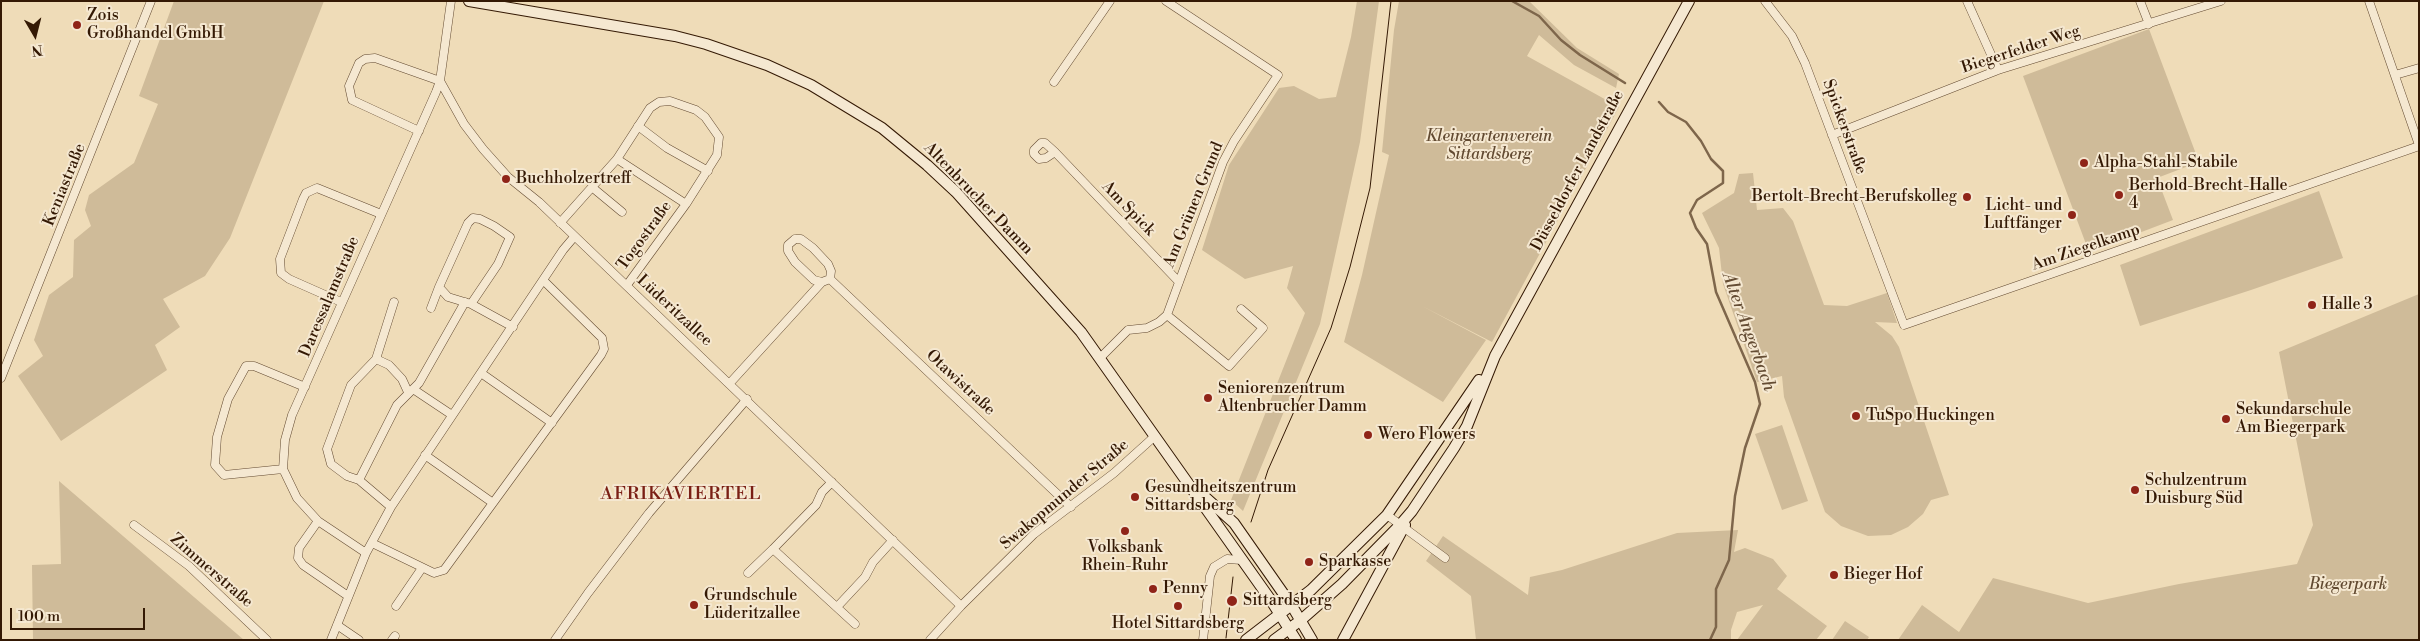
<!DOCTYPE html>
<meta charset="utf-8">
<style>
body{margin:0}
#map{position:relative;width:2420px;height:641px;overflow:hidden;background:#efdcb8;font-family:"Libre Bodoni",serif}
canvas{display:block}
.frame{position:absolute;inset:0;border:2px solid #341904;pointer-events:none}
.north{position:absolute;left:10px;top:10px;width:50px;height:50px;-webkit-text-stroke:4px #f5e8d1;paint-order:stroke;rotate:172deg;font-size:14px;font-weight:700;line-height:20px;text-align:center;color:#341904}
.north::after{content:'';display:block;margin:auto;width:18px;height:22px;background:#341904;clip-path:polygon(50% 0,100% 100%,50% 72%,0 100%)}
.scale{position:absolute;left:10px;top:608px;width:135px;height:22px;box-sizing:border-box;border:2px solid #341904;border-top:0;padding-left:6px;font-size:15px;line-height:18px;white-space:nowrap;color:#341904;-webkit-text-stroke:4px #f5e8d1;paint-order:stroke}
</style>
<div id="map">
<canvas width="2420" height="641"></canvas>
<div class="frame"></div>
<div class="north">N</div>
<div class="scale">100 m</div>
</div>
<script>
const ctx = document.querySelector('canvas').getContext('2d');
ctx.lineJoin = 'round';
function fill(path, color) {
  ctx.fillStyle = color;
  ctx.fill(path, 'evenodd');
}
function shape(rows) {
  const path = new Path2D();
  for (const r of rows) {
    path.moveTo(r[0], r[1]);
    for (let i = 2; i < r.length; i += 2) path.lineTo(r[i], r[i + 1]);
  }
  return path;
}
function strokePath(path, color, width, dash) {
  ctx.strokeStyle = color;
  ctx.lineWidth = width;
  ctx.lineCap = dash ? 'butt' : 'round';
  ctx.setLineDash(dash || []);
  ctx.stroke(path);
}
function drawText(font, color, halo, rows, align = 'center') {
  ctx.font = font + ' "Libre Bodoni",serif';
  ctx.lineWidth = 4;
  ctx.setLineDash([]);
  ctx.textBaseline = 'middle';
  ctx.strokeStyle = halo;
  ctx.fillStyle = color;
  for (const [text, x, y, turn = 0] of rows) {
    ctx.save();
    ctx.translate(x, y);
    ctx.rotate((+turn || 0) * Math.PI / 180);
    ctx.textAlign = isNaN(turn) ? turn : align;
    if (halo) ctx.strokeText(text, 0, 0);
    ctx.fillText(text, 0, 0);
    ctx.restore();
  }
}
const green = shape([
 [174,1,324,1,230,238,205,276,163,299,180,327,155,345,167,370,61,441,18,376,43,356,34,340,49,295,73,277,74,240,91,226,85,210,89,195,134,163,158,104,139,96],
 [1357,1,1379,1,1360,142,1320,324,1243,511,1231,500,1305,313,1287,288,1293,266,1245,279,1202,250,1229,165,1279,88,1294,86,1319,99,1336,97,1351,37],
 [1399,1,1529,1,1577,48,1619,74,1616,88,1574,65,1539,35,1527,56,1619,107,1492,342,1422,306,1486,340,1443,402,1344,342,1362,275,1389,155,1382,152,1394,30],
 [2149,29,2199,162,2157,178,2173,220,2089,252,2023,76],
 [1753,173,1757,210,1783,208,1793,221,1824,305,1847,306,1887,293,1897,323,1875,322,1892,336,1899,347,1949,495,1931,500,1923,514,1908,527,1891,535,1868,536,1841,526,1825,512,1784,397,1782,376,1757,382,1723,284,1719,248,1702,213,1734,193,1739,174],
 [2319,191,2343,258,2251,290,2140,326,2120,265],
 [2419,294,2419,640,1898,640,1922,605,1959,632,1993,578,2088,603,2179,584,2297,564,2313,525,2279,352],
 [1782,425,1808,501,1782,510,1755,434],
 [59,481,244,640,33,640,32,565,61,564],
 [1738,530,1734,552,1745,548,1773,559,1787,576,1777,589,1827,626,1816,640,1737,640,1763,605,1737,612,1731,630,1731,640,1476,640,1471,596,1426,561,1443,536,1528,595,1530,577,1562,570,1677,533],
 [1845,621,1869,637,1867,640,1832,640]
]);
const stream = shape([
 [1512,1,1539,16,1561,40,1580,55,1625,83],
 [1659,102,1668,112,1686,122,1701,141,1711,159,1723,171,1723,183,1697,200,1690,213,1696,228,1707,244,1716,292,1755,382,1760,404,1745,448,1735,496,1729,560,1716,589,1716,627,1710,640]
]);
const street = shape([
 [1765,1,1792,36,1805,63,1904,325,2419,146],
 [1967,1,1998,70],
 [2140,1,2149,24],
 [2369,1,2419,145],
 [2395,75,2419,68],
 [440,81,464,124,483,149,508,177,539,202,961,606],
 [1054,82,1110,1],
 [638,126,667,148,708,171],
 [419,131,352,100,349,86,359,63,365,59,375,58,440,81],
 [1832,135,1998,70,2221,1],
 [1055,152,1046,158,1039,159,1034,154,1034,150,1041,143,1045,143,1055,152,1179,282],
 [617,159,686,204],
 [593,188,622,212],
 [560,223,617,159,650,108,659,102,670,101,696,110,705,117,719,137,717,155,686,204,627,285],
 [795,239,801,239,813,248,828,264,831,271,830,279,822,282,814,280,795,262,788,251,788,245,795,239],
 [830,279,1071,507],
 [341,302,289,279,281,273,280,259,303,199,306,193,317,188,381,214],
 [394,302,376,359,351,385,327,449,331,464,347,476,359,480,397,405,419,383,465,302],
 [471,304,448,297,439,287,468,223,473,218,480,219,494,226,510,237,498,264,471,304,513,327],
 [431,308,439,287],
 [1167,315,1229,366,1263,328,1241,309],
 [1101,357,1128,330,1147,328,1159,322,1167,315,1223,162,1234,141,1278,75,1166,1],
 [376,359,389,365,402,379,408,392],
 [481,373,552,423],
 [1,378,151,1],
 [730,383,822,282],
 [413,389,452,415],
 [425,455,493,503],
 [283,469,224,475,215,465,217,437,228,399,246,366,254,366,305,387],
 [359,480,391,507],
 [832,482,822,492,816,505,773,549,855,624],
 [1387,515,1445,558],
 [318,521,299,548,298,558,303,565,348,596],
 [134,525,189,566,267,640],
 [372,543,434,573,444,570,601,355,604,349,602,338,544,281],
 [366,553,318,521,297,498,283,469,285,440,292,415,436,92,440,81,451,1],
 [748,573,773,549],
 [396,606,422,568],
 [837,607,865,577,873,562,893,540],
 [337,625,359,640],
 [331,640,366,553,391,507,563,250,574,237],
 [392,640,395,636],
 [555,640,588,593,649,513,747,399],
 [930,640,961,606,1034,534,1114,473,1155,436],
 [1203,640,1210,576,1214,567,1227,559,1242,560]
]);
const secondary = shape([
 [469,1,675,36,706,44,767,65,811,85,882,128,927,165,956,192,1081,332,1272,602,1296,640],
 [1196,489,1234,523,1292,606,1312,640],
 [1246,640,1311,590,1387,515,1479,380],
 [1274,640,1301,620,1342,584,1400,525,1412,511,1454,448,1467,426,1495,356,1689,1],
 [1343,640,1405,525]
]);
const tram = shape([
 [1251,522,1268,470,1331,328,1350,267,1370,188,1391,1],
 [1226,638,1233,577]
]);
const markers = [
 [77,25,5,"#8f2418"],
 [2084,163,5,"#8f2418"],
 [506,179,5,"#8f2418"],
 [2119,195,5,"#8f2418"],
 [1967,197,5,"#8f2418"],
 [2072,215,5,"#8f2418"],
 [2312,305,5,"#8f2418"],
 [1208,398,5,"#8f2418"],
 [1856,416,5,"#8f2418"],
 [2226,419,5,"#8f2418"],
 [1368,435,5,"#8f2418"],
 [2135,490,5,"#8f2418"],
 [1135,497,5,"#8f2418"],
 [1125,531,5,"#8f2418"],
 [1309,562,5,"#8f2418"],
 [1834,575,5,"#8f2418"],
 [1153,589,5,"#8f2418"],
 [1232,601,6,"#8f2418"],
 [694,605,5,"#8f2418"],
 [1178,606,5,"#8f2418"]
];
const poiNames = [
 ["Zois",87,16],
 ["Großhandel GmbH",87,34],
 ["Alpha-Stahl-Stabile",2094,163],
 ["Buchholzertreff",516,179],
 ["Berhold-Brecht-Halle",2129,186],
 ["4",2129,204],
 ["Bertolt-Brecht-Berufskolleg",1957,197,"right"],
 ["Licht- und",2062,206,"right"],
 ["Luftfänger",2062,224,"right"],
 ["Halle 3",2322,305],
 ["Seniorenzentrum",1218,389],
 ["Altenbrucher Damm",1218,407],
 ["Sekundarschule",2236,410],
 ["Am Biegerpark",2236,428],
 ["TuSpo Huckingen",1866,416],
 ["Wero Flowers",1378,435],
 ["Schulzentrum",2145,481],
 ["Duisburg Süd",2145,499],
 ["Gesundheitszentrum",1145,488],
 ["Sittardsberg",1145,506],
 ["Volksbank",1125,548,"center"],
 ["Rhein-Ruhr",1125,566,"center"],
 ["Sparkasse",1319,562],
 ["Bieger Hof",1844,575],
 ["Penny",1163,589],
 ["Grundschule",704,596],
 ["Lüderitzallee",704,614],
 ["Sittardsberg",1243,601],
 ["Hotel Sittardsberg",1178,624,"center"]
];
const streetNames = [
 ["Biegerfelder Weg",2021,50,-18],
 ["Spickerstraße",1844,127,70],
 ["Düsseldorfer Landstraße",1578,171,-62],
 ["Keniastraße",65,185,-68],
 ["Altenbrucher Damm",978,199,46],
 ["Am Grünen Grund",1194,205,-68],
 ["Am Spick",1128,209,46],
 ["Togostraße",645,236,-54],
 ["Am Ziegelkamp",2086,248,-19],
 ["Daressalamstraße",330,297,-67],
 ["Lüderitzallee",674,311,43],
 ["Otawistraße",960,383,43],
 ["Swakopmunder Straße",1065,495,-40],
 ["Zimmerstraße",211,571,41]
];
const parkNames = [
 ["Kleingartenverein",1489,137],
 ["Sittardsberg",1489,155],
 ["Biegerpark",2348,585]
];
const waterNames = [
 ["Alter Angerbach",1748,332,70]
];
const neighbourhoodNames = [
 ["AFRIKAVIERTEL",681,495]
];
fill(green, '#cfbb99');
strokePath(stream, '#7e664b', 2.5);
strokePath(street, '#634a31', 9);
strokePath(secondary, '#341904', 12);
strokePath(street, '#f5e8d1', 8);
strokePath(secondary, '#f5e8d1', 10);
strokePath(tram, '#341904', 1);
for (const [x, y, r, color] of markers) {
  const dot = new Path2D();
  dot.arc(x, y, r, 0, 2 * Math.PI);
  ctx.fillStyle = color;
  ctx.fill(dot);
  strokePath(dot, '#f5e8d1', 2);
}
drawText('16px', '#341904', '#f5e8d1', poiNames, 'left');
drawText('16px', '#341904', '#f5e8d1', streetNames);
drawText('italic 16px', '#624a31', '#f5e8d1', parkNames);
drawText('italic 18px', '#654d34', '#f5e8d1', waterNames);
ctx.letterSpacing = '1px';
drawText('18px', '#7a1f14', '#f5e8d1', neighbourhoodNames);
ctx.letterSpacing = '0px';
</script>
